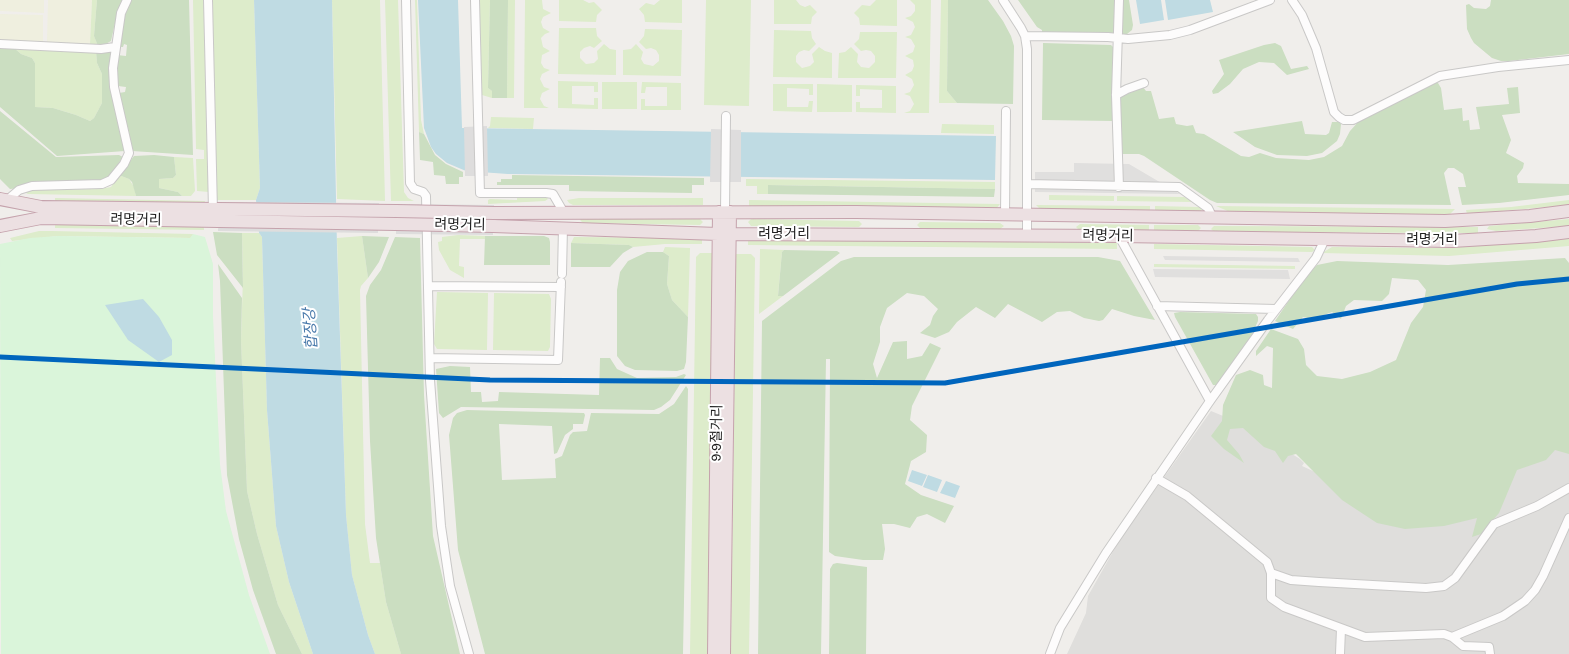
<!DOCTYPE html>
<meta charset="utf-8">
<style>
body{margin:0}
canvas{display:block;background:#f0eeeb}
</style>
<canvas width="1569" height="654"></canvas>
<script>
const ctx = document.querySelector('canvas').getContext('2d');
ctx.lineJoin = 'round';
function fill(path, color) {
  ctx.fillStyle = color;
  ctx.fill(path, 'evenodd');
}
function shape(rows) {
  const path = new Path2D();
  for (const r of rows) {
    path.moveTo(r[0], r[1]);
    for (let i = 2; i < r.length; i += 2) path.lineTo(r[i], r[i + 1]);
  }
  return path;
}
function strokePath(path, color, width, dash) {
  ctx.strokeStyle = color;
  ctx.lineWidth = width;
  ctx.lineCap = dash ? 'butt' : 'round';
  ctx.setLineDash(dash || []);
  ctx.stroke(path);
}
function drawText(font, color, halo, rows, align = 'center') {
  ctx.font = font + ' Karla,"Noto Sans KR",sans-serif';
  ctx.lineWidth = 4;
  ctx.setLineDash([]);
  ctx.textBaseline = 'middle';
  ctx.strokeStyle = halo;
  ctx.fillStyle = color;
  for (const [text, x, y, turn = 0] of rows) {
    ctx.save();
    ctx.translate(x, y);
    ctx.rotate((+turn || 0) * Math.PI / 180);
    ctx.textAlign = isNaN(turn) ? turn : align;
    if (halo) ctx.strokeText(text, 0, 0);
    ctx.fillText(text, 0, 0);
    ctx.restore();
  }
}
const residential = shape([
 [1211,411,1245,425,1300,459,1304,463,1302,466,1418,519,1514,453,1569,440,1569,654,1067,654,1086,613,1088,596,1119,541]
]);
const farmland = shape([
 [0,0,44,0,44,13,0,11],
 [48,0,92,0,90,44,47,42],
 [0,14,43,15,43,42,0,41]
]);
const grass = shape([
 [92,0,97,0,94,36,98,46,90,44],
 [193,0,206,0,211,191,209,192,197,191,196,159,204,159,204,150,196,149],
 [210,0,254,0,260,188,256,200,216,200],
 [332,0,380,0,385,201,337,199],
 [385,0,398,0,404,192,408,198,414,201,391,201],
 [415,0,417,0,421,120,424,134,419,132],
 [479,0,490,0,488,88,492,91,492,98,482,95],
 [508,0,515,0,514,98,507,98],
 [525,0,542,0,543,9,551,13,543,17,541,22,543,28,550,32,545,34,541,38,543,47,550,51,542,55,541,63,544,68,550,70,542,74,540,79,544,87,550,89,542,93,540,99,544,106,549,108,524,108],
 [559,0,583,0,589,3,594,2,602,10,597,15,596,22,559,21],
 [660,0,682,0,682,23,645,22,644,15,639,9,646,3,654,5],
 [706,0,751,0,749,106,704,105],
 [774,0,796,0,800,5,805,7,810,5,817,12,812,17,811,24,774,24],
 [876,0,897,0,897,26,860,25,859,18,854,13,862,5,870,6],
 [910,0,931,0,929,113,904,113,910,111,914,104,910,96,904,94,910,92,914,85,912,79,905,75,912,71,914,66,913,60,905,56,913,52,915,46,911,39,905,37,911,35,915,27,913,22,905,18,911,16,915,11,915,5],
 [941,0,948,0,947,91,957,103,939,103],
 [559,28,596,28,597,36,602,41,594,48,590,46,584,48,580,52,580,58,586,64,594,63,598,59,597,51,604,44,610,49,616,50,616,75,558,74],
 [645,29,682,30,681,76,623,75,623,50,631,49,636,44,643,52,641,59,644,64,653,66,659,61,659,55,656,50,651,48,646,49,639,42,644,36],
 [774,30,811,31,812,38,816,44,809,51,804,50,799,52,796,56,796,62,802,68,810,66,814,62,812,54,819,47,825,51,832,53,832,78,773,77],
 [860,32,897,32,896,78,838,78,839,53,845,52,851,47,858,54,857,62,861,67,869,68,875,62,875,56,871,51,866,50,861,51,854,44,859,39],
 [13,47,96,51,97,63,102,74,102,103,94,118,90,121,76,115,53,108,35,107,35,63,32,58,21,54],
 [558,81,598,82,598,92,594,92,594,86,572,86,572,104,594,105,594,98,598,98,598,109,558,108],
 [602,82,637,82,637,109,602,109],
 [642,82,681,83,681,110,641,110,641,99,645,99,645,106,667,106,667,87,646,87,645,93,641,93],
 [773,84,813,84,813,95,809,95,809,89,787,88,787,107,808,107,809,101,813,101,812,112,773,111],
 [817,84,852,85,852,112,817,112],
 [856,85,896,86,896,113,856,112,856,102,860,102,860,108,882,108,882,90,860,89,860,96,856,96],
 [491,117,534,118,533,129,488,128,490,126],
 [942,124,994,125,994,134,941,133],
 [174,157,193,158,195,191,191,196,182,196,178,192,159,188,159,179,173,178,176,175],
 [119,175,129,179,134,187,136,196,28,194,24,192,31,190,100,189,111,187],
 [746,179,995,182,995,189,768,185,768,194,757,194,757,186,746,186],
 [1049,195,1114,196,1114,201,1049,200],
 [1117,196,1184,197,1194,202,1117,201],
 [55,198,205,201,204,206,55,203],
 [517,198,547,198,548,199,545,201,488,204,488,200,490,199,517,200],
 [579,198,703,198,703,205,573,205,569,203,567,200],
 [749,200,1000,204,996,209,992,209,749,206],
 [1569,200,1569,205,1467,214,1466,210,1511,207],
 [1036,205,1150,206,1150,211,1045,210,1040,209],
 [1155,206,1199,207,1202,209,1200,212,1155,211],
 [1216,206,1455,209,1449,215,1230,212],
 [583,217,700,219,703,222,700,225,583,223,580,220],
 [751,219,859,221,862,224,859,227,751,226,748,222],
 [1569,219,1569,226,1496,231,1487,229,1489,226],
 [920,222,1000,223,1004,226,1000,229,920,228,917,225],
 [55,224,204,226,204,230,55,228],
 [1080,224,1149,225,1149,231,1079,230,1076,227],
 [1154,225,1198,225,1201,228,1198,231,1154,231],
 [1214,226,1478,227,1478,233,1214,232,1211,229],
 [39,231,51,231,193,234,191,238,58,236,12,241,10,238],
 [242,233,259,233,262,237,267,410,276,526,289,582,313,654,302,654,278,605,257,534,247,491,241,341,243,277],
 [458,235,485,236,485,239,460,239,459,266,464,267,464,278,450,270,439,250,438,242,442,241,442,237],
 [362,236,368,278,361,286,360,290,365,524,370,563,380,563,386,602,401,654,375,654,368,635,352,575,346,515,337,238],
 [574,237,702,238,702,244,665,244,633,247,629,245,571,243],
 [1569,238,1569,246,1449,256,1322,253,1332,247,1449,248],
 [748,239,1117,243,1117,249,748,245],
 [1154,244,1312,247,1315,250,1312,252,1154,249],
 [665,247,690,248,688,317,672,300,667,284,669,256,663,252],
 [760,249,784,250,782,252,778,295,783,296,759,314],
 [700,253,714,253,709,654,690,654,696,257],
 [736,254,751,254,755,258,749,654,731,654],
 [1154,264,1295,266,1295,269,1154,267],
 [437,292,488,293,487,350,437,349,434,344],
 [494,293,549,294,551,299,550,347,548,351,493,350]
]);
const forest = shape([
 [97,0,124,0,117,14,111,41,102,46,98,46,94,36],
 [130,0,189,0,193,155,132,151,119,93,125,92,126,87,118,86,116,73,117,55,126,56,127,45,124,44,123,47,118,47,123,13],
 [490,0,508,0,507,98,492,98,492,91,488,88],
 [948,0,988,0,1003,21,1011,36,1014,46,1013,104,957,103,947,91],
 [1018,0,1116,0,1115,35,1042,34,1042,30,1037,27],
 [1123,0,1129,0,1133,25,1132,30,1127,34,1120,35],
 [1491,0,1569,0,1569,54,1509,61,1501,61,1492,58,1474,43,1471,38,1467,29,1466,5,1469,4,1474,8,1486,9,1490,6],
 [1043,43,1111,45,1113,47,1113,121,1042,120],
 [1275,43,1281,46,1291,69,1307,66,1309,69,1287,75,1274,63,1259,62,1243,69,1230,84,1218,93,1213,94,1212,91,1224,74,1219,60,1264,45],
 [0,47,13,47,21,54,32,58,35,63,35,107,53,108,76,115,90,121,94,118,102,103,102,74,97,63,96,51,111,50,111,69,125,151,57,156,0,107],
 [1434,83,1438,83,1441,88,1444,110,1462,108,1463,121,1469,120,1470,130,1480,129,1476,107,1509,104,1507,88,1518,87,1520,113,1502,115,1511,140,1506,153,1524,163,1523,168,1517,176,1518,183,1569,184,1569,195,1499,203,1462,205,1458,187,1466,187,1463,174,1454,168,1448,168,1444,173,1451,205,1217,203,1210,200,1144,156,1139,154,1121,154,1119,98,1120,96,1143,87,1146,91,1151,91,1159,119,1174,117,1176,124,1187,126,1193,125,1196,133,1204,134,1241,156,1249,157,1260,153,1276,158,1309,160,1324,157,1342,146,1350,131,1360,120],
 [0,111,56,157,119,155,123,157,109,177,104,180,10,189,0,179],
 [1302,121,1305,134,1326,135,1329,133,1332,122,1339,122,1341,124,1340,134,1337,141,1322,153,1307,156,1277,155,1255,147,1233,132],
 [419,132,424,134,435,155,446,164,463,172,463,177,459,177,459,184,446,184,445,176,434,175,433,162,420,160],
 [154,155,174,157,176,175,173,178,159,179,159,188,178,192,182,196,136,196,132,182,129,179,119,175,134,156],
 [512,175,704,178,704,185,692,185,692,193,569,191,569,185,497,185,497,182,501,182,501,179,512,179],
 [768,185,995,189,994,197,768,194],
 [213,232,242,233,243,288,217,255],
 [362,236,389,237,379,262,368,278],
 [485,236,544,236,549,238,550,242,550,265,484,265],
 [395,237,420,238,424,395,433,536,460,654,401,654,386,602,376,538,370,441,366,296,370,285,381,270],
 [571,243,629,245,633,247,623,253,610,267,571,267],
 [784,250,837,251,840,253,783,296,778,296,782,252],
 [647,252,663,252,669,256,667,284,672,300,688,317,686,362,684,369,677,371,635,370,625,366,617,356,617,290,620,272,628,261],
 [854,257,1098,257,1120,261,1155,320,1134,316,1112,309,1103,320,1099,321,1084,318,1070,311,1057,312,1042,322,1008,304,995,318,976,307,957,322,949,332,935,338,920,333,930,325,933,316,938,309,924,296,907,293,887,308,880,327,880,342,873,364,877,378,893,342,907,341,907,359,922,356,930,343,941,348,912,406,910,420,927,435,926,452,911,461,905,484,921,495,954,506,945,523,927,514,917,517,910,528,894,524,882,524,885,549,883,560,863,560,835,556,829,552,830,359,826,359,821,654,758,654,762,321,841,261],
 [1565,258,1569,263,1569,454,1555,450,1546,460,1517,470,1499,513,1481,534,1472,537,1477,518,1444,526,1405,529,1377,523,1342,500,1296,454,1288,456,1283,463,1275,451,1264,447,1243,428,1230,429,1227,440,1239,454,1244,463,1224,449,1211,436,1222,421,1223,405,1236,375,1250,370,1263,375,1264,385,1272,388,1273,348,1267,346,1256,356,1256,351,1271,329,1298,339,1304,349,1306,365,1317,376,1342,379,1370,372,1396,360,1411,323,1423,307,1426,290,1418,280,1392,278,1389,294,1382,301,1354,300,1346,306,1341,319,1332,312,1313,319,1303,317,1293,329,1275,321,1305,277,1317,265,1337,261,1448,265],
 [218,264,242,298,241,341,247,491,257,534,278,605,302,654,276,654,253,590,239,539,227,475,220,281],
 [1180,312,1256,314,1258,317,1258,321,1248,343,1216,385,1213,385,1175,317,1174,313],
 [600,358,610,358,617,369,637,378,676,377,684,374,686,375,670,400,661,407,654,410,461,407,443,418,439,413,436,369,450,366,470,367,471,392,481,392,482,402,498,401,499,392,599,395],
 [686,386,688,389,683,654,485,654,458,550,449,435,453,418,457,413,467,410,584,413,585,415,583,424,573,424,573,429,565,435,557,453,554,454,552,426,499,424,502,480,556,478,555,459,562,456,570,435,573,432,587,431,591,413,659,414,674,404],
 [837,563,867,567,866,654,829,654,830,569,833,564]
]);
const park = shape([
 [193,234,205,237,213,264,213,316,220,464,226,511,249,595,270,654,1,654,0,244,30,238,58,236,190,238]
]);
const parking = shape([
 [1074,163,1129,164,1180,194,1035,192,1035,172,1074,172],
 [1163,256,1298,258,1300,262,1165,260],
 [1153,269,1288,270,1290,279,1155,277]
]);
const water = shape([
 [254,0,332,0,337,248,346,515,352,575,368,635,375,654,313,654,289,582,276,526,267,410,262,237,259,233,256,200,260,188],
 [418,0,458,0,462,128,996,136,995,180,508,174,466,171,447,163,436,154,431,147,424,128],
 [1136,0,1161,0,1164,20,1140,24],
 [1165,0,1210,0,1213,12,1168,20],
 [143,299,159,317,172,340,172,355,159,362,128,340,105,305],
 [912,470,927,475,922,486,908,481],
 [928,475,942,480,937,492,923,487],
 [946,481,960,486,955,498,940,493]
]);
const pier = shape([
 [487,126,488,176,465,176,464,127],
 [711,129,741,130,741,182,710,182],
 [219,202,379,203,378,233,218,231],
 [396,204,494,205,493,235,396,234]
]);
const minor = shape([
 [208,0,213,210],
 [406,0,410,183,414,189,423,192,426,196,430,380,441,526,450,586,469,654],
 [475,0,480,193,546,193,553,194,564,213],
 [1003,0,1021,28,1025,36,1027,49,1027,235],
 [1292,0,1302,15,1316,48,1334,112,1339,117,1344,120,1353,120,1440,76,1498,67,1569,60],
 [1025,36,1108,37,1128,39,1170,35,1190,30,1270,0],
 [0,44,101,49,115,47],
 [1116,95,1127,89,1144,83],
 [1027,184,1179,187,1208,208,1213,218],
 [1119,187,1116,95,1119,0],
 [6,201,19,190,32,186,102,184,111,180,124,164,129,153,114,87,113,68,121,13,127,0],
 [725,212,726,116],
 [1005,215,1006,111],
 [1119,236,1210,401],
 [562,274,563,227],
 [428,286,561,287],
 [1157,306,1276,309],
 [430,358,558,360,561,282],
 [1156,478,1187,496,1267,562,1271,573,1271,598,1284,607,1365,637,1444,634,1452,637,1463,646,1489,647,1490,654],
 [1271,573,1291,580,1319,582,1426,588,1444,586,1455,578,1494,524,1537,506,1569,488],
 [1452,637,1503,616,1525,601,1535,590,1543,576,1569,518],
 [1050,654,1060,628,1106,553,1210,401,1268,320,1316,258,1325,239],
 [1340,654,1341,629]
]);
const highway = shape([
 [0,199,41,207,396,211],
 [494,213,856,212,1445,221,1530,216,1569,211],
 [0,226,41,218,396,224],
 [493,226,718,234,1119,236,1452,241,1536,236,1569,232],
 [714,654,719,212],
 [724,654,730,212]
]);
const highwayBridge = shape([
 [396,211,494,213],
 [396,224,493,226]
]);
const metro1 = shape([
 [0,357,490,380,945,383,1517,284,1569,279]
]);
const streetNames = [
 ["려명거리",136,220,1],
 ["려명거리",460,225,1],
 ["려명거리",784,234],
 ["려명거리",1108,236,1],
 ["려명거리",1432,240],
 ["9·9절거리",717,433,-89]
];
const waterNames = [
 ["합장강",311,329,-94]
];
fill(residential, '#dfdedc');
fill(farmland, '#efefdf');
fill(grass, '#ddeccb');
fill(forest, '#cbdec1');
fill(park, '#daf5da');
fill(parking, '#e0dfde');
fill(water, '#bfdbe3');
fill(pier, '#dedddd');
strokePath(minor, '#c9c8c7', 10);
strokePath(highway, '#c5a2ac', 14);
strokePath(minor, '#fdfcfc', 8);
strokePath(highway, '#ece0e2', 12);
strokePath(highwayBridge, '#c5a2ac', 14, []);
strokePath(highwayBridge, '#ece0e2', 12);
strokePath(metro1, '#0065bd', 5);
drawText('14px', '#222', '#fff', streetNames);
drawText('italic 15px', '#4a7aab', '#fff', waterNames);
</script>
